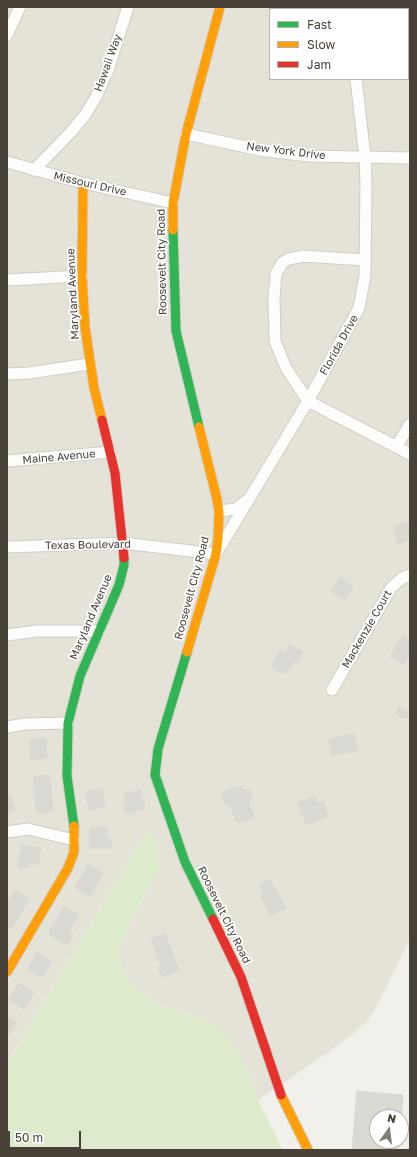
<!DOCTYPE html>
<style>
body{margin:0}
#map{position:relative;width:417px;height:1157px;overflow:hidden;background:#f1f0eb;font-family:"Golos Text",sans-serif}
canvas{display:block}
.frame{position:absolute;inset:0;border:8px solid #474137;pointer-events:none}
.legend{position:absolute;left:269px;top:8px;width:140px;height:72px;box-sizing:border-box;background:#fff;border:1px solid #b5b3af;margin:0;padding:5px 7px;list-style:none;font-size:12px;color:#474137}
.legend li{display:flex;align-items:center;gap:8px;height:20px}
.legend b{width:20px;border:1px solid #b5b3af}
.north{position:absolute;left:369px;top:1109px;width:40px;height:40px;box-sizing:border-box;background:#fff;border:1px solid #b5b3af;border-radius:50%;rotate:14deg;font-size:11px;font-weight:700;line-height:16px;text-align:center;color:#474137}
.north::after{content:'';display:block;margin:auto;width:14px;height:18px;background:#827e76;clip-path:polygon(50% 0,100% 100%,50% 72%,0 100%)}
.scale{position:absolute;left:8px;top:1131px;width:73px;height:18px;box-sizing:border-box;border:2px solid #474137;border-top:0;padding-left:5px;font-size:12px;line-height:14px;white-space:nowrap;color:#474137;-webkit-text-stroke:3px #fff;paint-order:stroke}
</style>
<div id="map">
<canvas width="417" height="1157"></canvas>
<div class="frame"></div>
<ul class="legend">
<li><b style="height:5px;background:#30b455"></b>Fast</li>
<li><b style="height:5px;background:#ff9f0a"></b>Slow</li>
<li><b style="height:5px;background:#e5322d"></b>Jam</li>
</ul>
<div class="north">N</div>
<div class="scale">50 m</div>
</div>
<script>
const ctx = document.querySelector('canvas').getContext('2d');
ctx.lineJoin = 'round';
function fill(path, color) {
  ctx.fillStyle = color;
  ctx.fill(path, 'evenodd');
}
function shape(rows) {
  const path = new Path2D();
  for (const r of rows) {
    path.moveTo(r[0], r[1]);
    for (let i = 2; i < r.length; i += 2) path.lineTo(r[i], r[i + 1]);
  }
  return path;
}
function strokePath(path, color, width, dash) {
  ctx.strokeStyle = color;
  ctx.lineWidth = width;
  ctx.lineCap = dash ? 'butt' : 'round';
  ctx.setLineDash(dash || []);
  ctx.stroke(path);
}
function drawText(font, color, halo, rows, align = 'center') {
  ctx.font = font + ' "Golos Text",sans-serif';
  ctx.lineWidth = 3.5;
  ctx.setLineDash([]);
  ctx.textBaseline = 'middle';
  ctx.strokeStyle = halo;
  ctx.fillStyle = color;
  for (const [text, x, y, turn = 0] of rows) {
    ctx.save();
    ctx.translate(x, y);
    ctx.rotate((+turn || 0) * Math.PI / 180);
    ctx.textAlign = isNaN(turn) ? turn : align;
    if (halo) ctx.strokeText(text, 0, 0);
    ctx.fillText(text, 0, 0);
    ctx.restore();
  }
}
const residential = shape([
 [7,7,410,7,410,939,377,1006,367,1021,354,1033,330,1051,258,1100,250,1074,202,1018,161,1006,144,995,128,980,122,971,120,960,120,946,135,913,150,887,145,834,7,1063],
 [270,9,408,9,408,79,270,79]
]);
const green = shape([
 [145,834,151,834,156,839,158,847,159,870,135,913,120,946,120,960,122,971,128,980,144,995,161,1006,202,1018,219,1026,237,1049,250,1074,258,1100,283,1150,7,1150,7,1064]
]);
const building = shape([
 [404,523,410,523,410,539,398,544,394,527,404,523],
 [340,578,353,586,345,599,331,592,340,578],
 [403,635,410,639,410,653,404,664,390,657,403,635],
 [290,645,302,652,301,655,297,663,294,661,289,670,287,669,284,674,271,667,280,651,285,654,290,645],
 [399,707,409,713,406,719,396,713,399,707],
 [354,734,358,750,332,756,329,740,354,734],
 [46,739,47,758,31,760,30,740,46,739],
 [49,775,53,811,37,813,33,777,49,775],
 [242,786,244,791,249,789,253,799,248,801,254,817,237,823,229,803,226,804,222,793,242,786],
 [102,789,105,807,89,810,85,792,102,789],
 [140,790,145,808,126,814,124,805,127,804,124,794,140,790],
 [10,795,15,810,7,813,7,796,10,795],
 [315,796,318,804,323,802,328,816,306,824,298,803,315,796],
 [107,827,107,839,111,839,111,848,90,848,90,828,107,827],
 [22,845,41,848,38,865,29,863,28,868,18,867,22,845],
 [88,865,103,873,90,896,75,887,88,865],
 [270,880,286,908,270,916,261,896,264,895,260,885,270,880],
 [15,890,29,899,11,929,7,927,7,904,15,890],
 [64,907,78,915,68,932,73,935,67,945,48,934,64,907],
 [165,934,179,970,162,977,158,967,161,966,151,939,165,934],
 [37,953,52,961,42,977,28,969,37,953],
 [19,983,34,992,24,1009,9,1000,19,983],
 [7,1017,16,1022,7,1037,7,1017],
 [357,1091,403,1095,401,1121,401,1117,377,1117,377,1141,399,1141,398,1150,352,1150,357,1091]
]);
const street = shape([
 [343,9,343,7],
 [7,35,20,7],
 [408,53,410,54],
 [186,134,265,151,310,156,410,158],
 [7,162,83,183,173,203],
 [34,170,71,132,85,115,96,97,108,70,128,7],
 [365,260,304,256,288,259,282,263,276,274,274,297,275,341,286,368,308,401,410,454],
 [7,280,82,276],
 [7,374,29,373,89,364],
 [396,447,410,424],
 [7,461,110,452],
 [219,511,236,509,246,501],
 [7,547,123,543,216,554,308,401,359,308,365,275,366,184,365,157,356,79],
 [7,635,37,631,99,631],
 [332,690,391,588,402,578,410,575],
 [7,727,25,724,68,723],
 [7,832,28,829,74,840]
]);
const fast = shape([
 [173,230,176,331,199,427],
 [187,652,158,749,155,775,185,862,213,919],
 [74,826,67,776,68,723,80,676,119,585,124,565,124,558]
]);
const slow = shape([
 [83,183,82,276,85,327,94,388,102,420],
 [173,230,173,203,186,134,220,7],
 [187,652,216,554,218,539,219,513,217,499,199,427],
 [7,972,68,868,74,852,74,826],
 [281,1095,308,1150]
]);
const jam = shape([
 [102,420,115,473,124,558],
 [213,919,241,977,281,1095]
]);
const streetNames = [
 ["Hawaii Way",108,63,-70],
 ["New York Drive",286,151,7],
 ["Missouri Drive",90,184,13],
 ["Roosevelt City Road",162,262,-91],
 ["Maryland Avenue",73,294,-93],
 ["Florida Drive",339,345,-61],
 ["Maine Avenue",59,457,-5],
 ["Texas Boulevard",88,545,-1],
 ["Roosevelt City Road",192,588,-75],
 ["Maryland Avenue",91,617,-67],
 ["Mackenzie Court",367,629,-60],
 ["Roosevelt City Road",224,915,64]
];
fill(residential, '#e5e2d8');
fill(green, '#ddebcc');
fill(building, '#dbd9d3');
strokePath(building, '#d9d7d1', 1);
strokePath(street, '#cfcdc8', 13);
strokePath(fast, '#d0cdc2', 11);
strokePath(slow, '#d0cdc2', 11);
strokePath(jam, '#d0cdc2', 11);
strokePath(street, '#fdfdfc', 11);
strokePath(fast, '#30b455', 9);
strokePath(slow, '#ff9f0a', 9);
strokePath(jam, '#e5322d', 9);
drawText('11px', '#474137', '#fff', streetNames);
</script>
